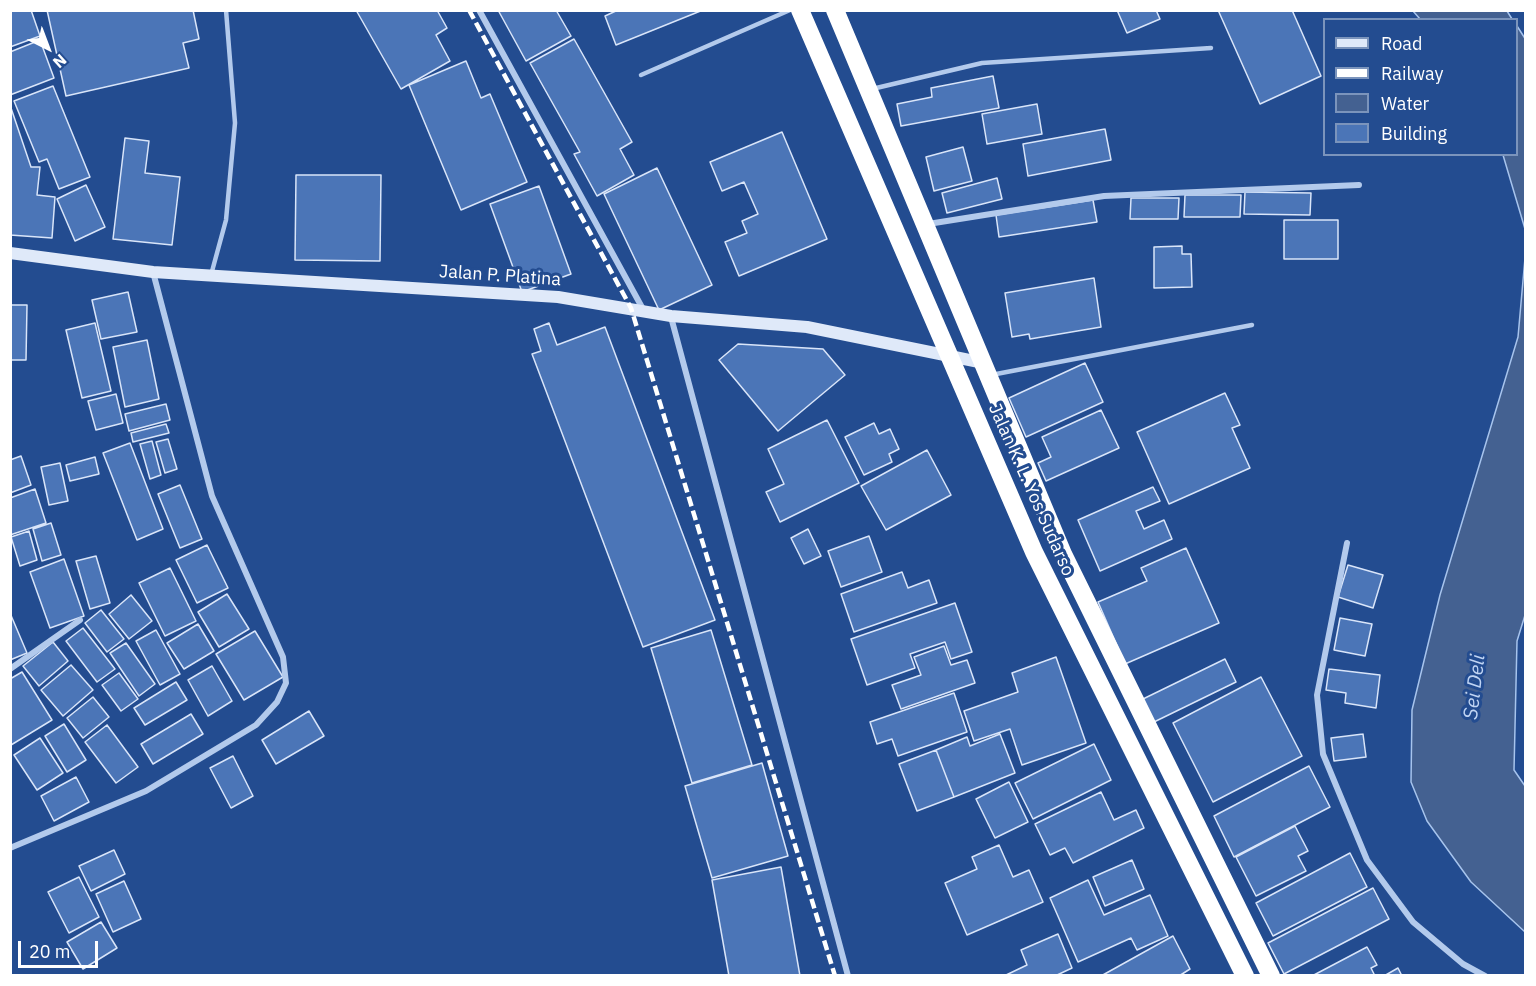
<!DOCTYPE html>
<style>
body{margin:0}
#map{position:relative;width:1536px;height:986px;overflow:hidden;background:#234c90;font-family:"IBM Plex Sans",sans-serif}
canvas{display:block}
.frame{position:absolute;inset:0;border:12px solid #fff;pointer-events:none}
.legend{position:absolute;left:1323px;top:18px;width:195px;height:138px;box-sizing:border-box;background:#234c90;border:2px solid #7b94bc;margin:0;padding:8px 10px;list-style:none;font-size:18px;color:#fff}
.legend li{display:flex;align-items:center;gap:12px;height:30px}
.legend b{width:30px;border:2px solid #7b94bc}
.north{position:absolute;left:18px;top:18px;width:60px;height:60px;-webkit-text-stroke:4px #234c90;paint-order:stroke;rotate:138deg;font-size:16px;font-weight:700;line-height:24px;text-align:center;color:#fff}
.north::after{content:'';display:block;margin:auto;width:21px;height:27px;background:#fff;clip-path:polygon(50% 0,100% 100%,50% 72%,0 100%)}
.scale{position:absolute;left:18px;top:941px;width:80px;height:27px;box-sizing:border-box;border:3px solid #fff;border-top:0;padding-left:8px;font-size:18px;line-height:21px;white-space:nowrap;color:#fff;-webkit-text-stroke:4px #234c90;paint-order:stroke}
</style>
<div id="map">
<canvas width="1536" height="986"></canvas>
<div class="frame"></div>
<ul class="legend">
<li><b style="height:8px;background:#dfe9f9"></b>Road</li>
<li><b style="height:8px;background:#fff"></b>Railway</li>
<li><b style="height:16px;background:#446191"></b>Water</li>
<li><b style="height:16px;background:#4b75b7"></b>Building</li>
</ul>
<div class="north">N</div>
<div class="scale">20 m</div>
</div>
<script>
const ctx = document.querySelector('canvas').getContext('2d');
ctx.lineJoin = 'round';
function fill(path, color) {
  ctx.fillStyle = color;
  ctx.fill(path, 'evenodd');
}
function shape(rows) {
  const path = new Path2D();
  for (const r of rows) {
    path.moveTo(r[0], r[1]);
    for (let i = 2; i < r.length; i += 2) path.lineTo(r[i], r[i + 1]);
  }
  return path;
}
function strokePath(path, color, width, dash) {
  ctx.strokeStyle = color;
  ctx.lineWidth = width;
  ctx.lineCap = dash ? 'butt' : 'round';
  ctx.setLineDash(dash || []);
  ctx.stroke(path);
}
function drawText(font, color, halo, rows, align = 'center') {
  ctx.font = font + ' "IBM Plex Sans",sans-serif';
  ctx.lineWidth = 6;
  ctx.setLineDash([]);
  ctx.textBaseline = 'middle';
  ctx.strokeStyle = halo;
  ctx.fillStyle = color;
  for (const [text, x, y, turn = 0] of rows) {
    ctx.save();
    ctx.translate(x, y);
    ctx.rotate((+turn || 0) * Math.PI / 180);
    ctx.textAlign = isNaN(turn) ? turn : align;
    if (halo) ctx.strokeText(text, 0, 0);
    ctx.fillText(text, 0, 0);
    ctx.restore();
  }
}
const water = shape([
 [1413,11,1507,11,1512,19,1420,19,1413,11],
 [1517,26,1526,40,1525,229,1503,155,1516,154,1517,26],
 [1525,258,1526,612,1517,641,1514,770,1525,786,1525,932,1471,882,1427,821,1411,782,1412,710,1440,595,1518,337,1525,258]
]);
const building = shape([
 [10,10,31,10,40,36,10,47,10,10],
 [47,10,193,10,199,39,183,43,189,68,66,96,47,10],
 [356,10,437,10,447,28,436,35,450,61,401,89,356,10],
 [498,10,556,10,571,36,526,61,498,10],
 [618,10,703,10,616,45,605,16,618,10],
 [1117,10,1156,10,1160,19,1127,33,1117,10],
 [1218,10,1292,10,1321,76,1260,104,1218,10],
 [574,39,632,142,620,149,634,175,597,196,574,154,580,152,530,63,574,39],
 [40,40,54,78,10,95,10,52,40,40],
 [466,61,481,98,490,94,527,182,461,210,409,85,466,61],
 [993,76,999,108,901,126,897,104,932,97,931,88,993,76],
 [53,86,90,177,59,189,47,159,39,162,14,101,53,86],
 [1037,104,1042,134,987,144,982,114,1037,104],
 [10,105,31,167,40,167,37,195,55,197,52,238,10,235,10,105],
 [1105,129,1111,160,1028,176,1023,144,1105,129],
 [782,132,827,239,739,276,725,242,747,233,742,221,758,214,744,182,722,191,710,162,782,132],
 [125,138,149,141,145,173,180,177,172,245,113,239,125,138],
 [963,147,972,181,934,191,926,157,963,147],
 [657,168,712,285,659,310,604,194,657,168],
 [296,175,381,175,380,261,295,260,296,175],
 [997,178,1002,199,947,213,942,193,997,178],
 [86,185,105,227,75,241,57,199,86,185],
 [539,186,571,274,522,292,490,204,539,186],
 [1245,192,1311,193,1310,215,1244,214,1245,192],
 [1185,195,1241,195,1240,217,1184,217,1185,195],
 [1131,198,1179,198,1178,219,1130,219,1131,198],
 [1093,200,1097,222,999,237,996,215,1093,200],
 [1284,220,1338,220,1338,259,1284,259,1284,220],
 [1182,246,1182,254,1191,254,1192,287,1154,288,1154,247,1182,246],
 [1094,278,1101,327,1030,339,1029,334,1012,337,1005,293,1094,278],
 [128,292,137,332,101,339,92,300,128,292],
 [10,305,27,305,26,360,10,360,10,305],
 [95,323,111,391,82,398,66,330,95,323],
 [549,323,557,345,605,327,715,620,643,647,532,354,541,351,534,329,549,323],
 [147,340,159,399,125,407,113,347,147,340],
 [738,344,823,349,845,375,778,431,719,360,738,344],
 [1085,363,1103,402,1026,437,1009,398,1085,363],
 [1225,393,1240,425,1232,428,1250,468,1169,504,1137,432,1225,393],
 [116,394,123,423,96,430,88,401,116,394],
 [166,404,170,420,129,431,125,414,166,404],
 [1101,410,1119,448,1046,481,1038,463,1051,457,1042,437,1101,410],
 [827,420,859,483,780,522,766,492,784,484,768,449,827,420],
 [874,423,879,434,890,429,899,449,889,454,892,462,864,475,845,437,874,423],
 [166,424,169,433,133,442,131,433,166,424],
 [168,439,177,469,165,473,156,442,168,439],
 [152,441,161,475,150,479,140,444,152,441],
 [130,443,163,529,137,540,103,453,130,443],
 [927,450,951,495,886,530,861,486,927,450],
 [21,456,31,485,10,493,10,460,21,456],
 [95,457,99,474,70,481,66,465,95,457],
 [60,463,68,501,49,505,41,467,60,463],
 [180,485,202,539,180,548,158,494,180,485],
 [1153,487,1160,501,1136,511,1144,529,1164,520,1172,539,1100,571,1078,520,1153,487],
 [35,489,46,523,10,535,10,498,35,489],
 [51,523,61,555,42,561,33,529,51,523],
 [808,529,821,556,804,564,791,538,808,529],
 [29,531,37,560,20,566,11,537,29,531],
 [869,536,882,572,841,587,828,551,869,536],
 [207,545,228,588,197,603,176,560,207,545],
 [1186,548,1219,623,1125,664,1098,602,1147,581,1141,568,1186,548],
 [96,556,110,603,90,609,76,561,96,556],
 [64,559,84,616,50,628,30,572,64,559],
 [1348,565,1383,575,1373,608,1338,597,1348,565],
 [170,568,196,621,165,636,139,583,170,568],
 [902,572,908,588,929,580,937,603,854,632,841,594,902,572],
 [227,594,249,629,219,647,198,612,227,594],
 [131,595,152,621,129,639,109,614,131,595],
 [955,603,972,652,951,659,945,642,910,654,915,668,867,685,851,639,955,603],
 [101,610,124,639,107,652,85,623,101,610],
 [10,613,27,653,10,660,10,613],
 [1340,618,1372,624,1365,656,1334,650,1340,618],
 [198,624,214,651,184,669,167,643,198,624],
 [83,628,115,669,97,682,66,641,83,628],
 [156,630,180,674,160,685,136,641,156,630],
 [711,630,752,765,692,783,651,648,711,630],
 [255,631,283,677,244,700,216,654,255,631],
 [53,642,68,661,39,686,23,666,53,642],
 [126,643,155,684,139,696,110,653,126,643],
 [944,646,951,665,967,660,975,683,901,709,892,685,921,675,914,657,944,646],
 [1056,657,1086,743,1022,765,1010,729,974,741,964,711,1018,692,1012,673,1056,657],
 [1225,659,1236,682,1154,722,1143,699,1225,659],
 [71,665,93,690,63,716,41,690,71,665],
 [212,666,232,701,208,716,188,680,212,666],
 [1329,669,1380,675,1376,708,1345,703,1346,693,1326,690,1329,669],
 [22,672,52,720,11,745,10,679,22,672],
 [119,673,138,699,121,711,102,685,119,673],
 [1261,677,1302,756,1213,802,1173,723,1261,677],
 [176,682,187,700,145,725,134,708,176,682],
 [954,693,967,732,898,756,892,739,877,744,870,722,954,693],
 [93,697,109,717,83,738,67,718,93,697],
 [309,711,324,736,276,764,262,740,309,711],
 [191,714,203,734,153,764,141,744,191,714],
 [64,724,86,760,67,772,45,736,64,724],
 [107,725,138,767,116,783,85,742,107,725],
 [1000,734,1015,773,954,797,936,750,967,737,970,746,1000,734],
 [1363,734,1366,757,1334,761,1331,738,1363,734],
 [40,738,63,773,37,790,14,755,40,738],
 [1094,744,1111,780,1033,819,1015,783,1094,744],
 [936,750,954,797,917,811,899,764,936,750],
 [233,756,253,796,231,808,210,768,233,756],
 [762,763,788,856,712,878,685,786,762,763],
 [1309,766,1330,807,1234,857,1214,816,1309,766],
 [76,777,89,802,54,821,41,796,76,777],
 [1009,782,1028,822,995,838,976,799,1009,782],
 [1101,792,1114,820,1136,810,1144,828,1073,863,1065,848,1050,855,1035,824,1101,792],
 [1295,826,1308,851,1298,856,1306,871,1256,896,1236,857,1295,826],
 [999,845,1013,877,1029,870,1043,902,967,935,945,883,977,869,972,857,999,845],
 [114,850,125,874,91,891,79,866,114,850],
 [1350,853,1367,887,1273,936,1256,903,1350,853],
 [1132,860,1144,889,1105,906,1093,877,1132,860],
 [781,867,800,976,729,976,712,880,781,867],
 [79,877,99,917,69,933,48,892,79,877],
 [1088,880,1104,915,1150,895,1168,936,1137,950,1131,938,1078,962,1050,898,1088,880],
 [124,881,141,919,113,932,96,894,124,881],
 [1373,888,1389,919,1284,974,1268,943,1373,888],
 [101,922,117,948,83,969,67,942,101,922],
 [1058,934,1072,968,1055,976,1004,976,1027,965,1021,950,1058,934],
 [1173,936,1190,969,1179,976,1101,976,1173,936],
 [1367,947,1377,965,1371,968,1375,976,1312,976,1367,947],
 [1398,968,1402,976,1384,976,1398,968]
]);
const lane = shape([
 [641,75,790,10],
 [872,89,982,63,1211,48],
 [211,275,226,220,235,123,226,10],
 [991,375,1252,325]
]);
const street = shape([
 [479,10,644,311],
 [928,224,1104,196,1359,185],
 [671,317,848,976],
 [1347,543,1317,695,1323,754,1367,860,1413,922,1463,964,1485,976],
 [10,669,80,620],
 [10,848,146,791,256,725,277,702,286,683,283,657,212,496,153,272]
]);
const secondary = shape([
 [10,253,153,272,558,297,671,316,807,327,984,363]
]);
const highway = shape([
 [800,10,1034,552,1245,976],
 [835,10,1063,554,1271,976]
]);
const rail = shape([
 [469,10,631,308,835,976]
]);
const streetNames = [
 ["Jalan P. Platina",500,276,4],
 ["Jalan K. L. Yos Sudarso",1031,490,66]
];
const waterNames = [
 ["Sei Deli",1475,687,-83]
];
fill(water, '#446191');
strokePath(water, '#a7c4ed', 1.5);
fill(building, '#4b75b7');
strokePath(building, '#d9e5f9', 1.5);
strokePath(lane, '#b3caec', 4.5);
strokePath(street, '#b3caec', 6);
strokePath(secondary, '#dfe9f9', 12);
strokePath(highway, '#fff', 18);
strokePath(rail, '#fff', 4.5, [10, 4.5]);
drawText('18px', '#fff', '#234c90', streetNames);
drawText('italic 20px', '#c0d4f3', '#234c90', waterNames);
</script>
